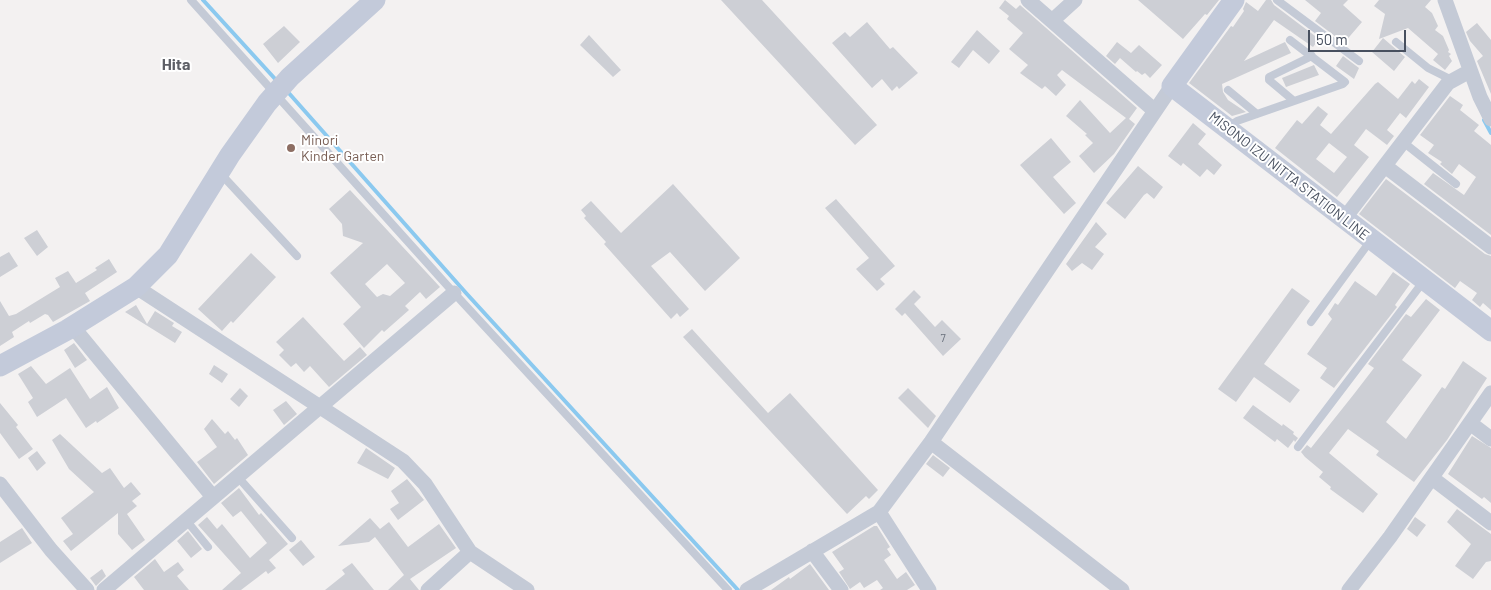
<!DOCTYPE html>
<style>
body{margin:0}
#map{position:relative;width:1491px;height:590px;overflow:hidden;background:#f3f1f1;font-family:Barlow,sans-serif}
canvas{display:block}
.scale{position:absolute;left:1308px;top:30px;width:98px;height:22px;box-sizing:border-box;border:2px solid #48505f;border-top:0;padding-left:6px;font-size:15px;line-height:18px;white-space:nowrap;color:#48505f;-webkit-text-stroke:4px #fff;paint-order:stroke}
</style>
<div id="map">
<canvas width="1491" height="590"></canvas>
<div class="scale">50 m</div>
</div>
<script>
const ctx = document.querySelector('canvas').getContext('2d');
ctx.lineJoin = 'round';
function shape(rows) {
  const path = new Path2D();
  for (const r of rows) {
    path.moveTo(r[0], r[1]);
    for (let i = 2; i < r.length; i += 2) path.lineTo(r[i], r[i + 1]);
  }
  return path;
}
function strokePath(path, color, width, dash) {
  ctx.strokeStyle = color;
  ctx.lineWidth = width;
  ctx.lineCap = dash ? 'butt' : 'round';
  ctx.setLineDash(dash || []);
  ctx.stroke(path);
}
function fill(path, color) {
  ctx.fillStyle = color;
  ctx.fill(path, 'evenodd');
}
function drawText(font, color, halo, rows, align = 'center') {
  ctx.font = font + ' Barlow,sans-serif';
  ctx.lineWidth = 4;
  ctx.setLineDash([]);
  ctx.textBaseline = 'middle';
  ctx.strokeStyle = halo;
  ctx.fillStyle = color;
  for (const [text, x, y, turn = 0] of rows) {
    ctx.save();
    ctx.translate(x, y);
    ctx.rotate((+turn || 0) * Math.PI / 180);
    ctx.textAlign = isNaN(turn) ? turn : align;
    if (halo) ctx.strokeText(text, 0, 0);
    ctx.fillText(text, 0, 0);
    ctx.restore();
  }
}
const stream = shape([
 [203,0,277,81],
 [287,91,466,293,738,590],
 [1484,120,1491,133]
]);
const building = shape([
 [721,0,762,0,877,125,855,145],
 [1005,0,1016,9,1020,5,1137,108,1129,119,1135,124,1114,154,1094,173,1079,156,1093,143,1085,135,1087,134,1066,116,1080,100,1110,133,1126,118,1062,70,1057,75,1066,85,1056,96,1045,86,1042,89,1020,73,1028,65,1009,49,1023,33,1007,19,1009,16,999,8],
 [1138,0,1219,0,1207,15,1205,14,1183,39],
 [1266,0,1271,0,1274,5,1319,39,1313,47,1274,20,1244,61,1285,42,1291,53,1222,84,1223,92,1228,100,1246,112,1232,116,1189,83,1231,26,1233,27,1244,11,1243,9,1246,2,1258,11],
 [1305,0,1348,0,1343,5,1362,22,1344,43,1315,21,1321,13],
 [1379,0,1431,0,1425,7,1432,13,1438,26,1435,30,1443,36,1449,50,1448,52,1451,54,1449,56,1452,61,1445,70,1433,60,1438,54,1408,28,1379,39,1385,14,1374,6],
 [867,22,890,49,893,47,918,73,899,89,897,86,892,91,882,79,872,88,832,43,845,32,850,37],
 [1477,23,1491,40,1491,94,1477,61,1483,56,1470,41,1466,32],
 [284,26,300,42,278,63,263,44],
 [977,30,1000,51,989,64,973,50,959,68,951,62],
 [589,35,621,70,613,77,580,45],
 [1383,38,1405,57,1394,71,1372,52],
 [1117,42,1131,53,1139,45,1162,65,1150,78,1145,73,1142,75,1137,71,1136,72,1120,58,1115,64,1106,56],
 [1343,56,1359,68,1354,79,1336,66],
 [1314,65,1319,75,1286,87,1282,78],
 [1419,79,1429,87,1406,118,1400,113,1387,130,1394,136,1387,145,1366,129,1354,145,1369,157,1337,197,1275,148,1297,120,1302,124,1318,106,1328,114,1320,125,1331,134,1375,84,1378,82,1398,99,1412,81,1415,84],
 [1329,143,1347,157,1334,173,1316,159],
 [1450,96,1463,105,1460,110,1479,125,1474,131,1491,145,1491,235,1424,184,1433,173,1464,195,1476,177,1459,164,1452,174,1440,164,1442,162,1428,153,1434,145,1420,135],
 [1193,123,1206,134,1198,144,1222,165,1214,175,1207,169,1200,177,1183,163,1181,166,1168,156],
 [1051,138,1071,162,1053,177,1076,203,1064,214,1020,165],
 [1138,166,1163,187,1154,199,1147,193,1144,195,1125,219,1106,203],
 [1386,179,1485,254,1491,256,1491,310,1483,303,1480,307,1472,300,1477,293,1460,281,1455,288,1359,214],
 [673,184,740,258,705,291,670,252,651,266,689,309,680,317,677,313,671,319,604,244,606,242,584,218,586,216,581,210,591,201,621,233],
 [350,190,440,287,426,299,420,292,405,306,409,310,384,332,382,330,364,348,343,324,361,307,330,273,363,243,343,236,342,224,329,209],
 [387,264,405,283,390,296,383,294,377,297,365,284],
 [836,199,895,266,880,279,885,284,877,291,856,269,869,258,825,208],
 [1096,222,1107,234,1095,247,1104,254,1092,270,1082,263,1072,271,1066,264],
 [37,230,48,247,37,256,24,238],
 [9,252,18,266,0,277,0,257],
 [251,253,276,277,233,323,231,321,222,331,198,309],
 [109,259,117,272,85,293,90,301,53,322,48,315,45,314,30,323,29,321,12,332,14,337,0,346,0,301,9,316,16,314,60,287,55,278,68,271,76,283,97,270,95,268],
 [1393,272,1410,284,1395,305,1397,307,1334,388,1320,378,1327,368,1307,354,1332,319,1328,314,1335,303,1338,305,1355,281,1376,296],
 [1292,288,1310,301,1264,364,1300,390,1290,403,1254,377,1236,402,1218,389],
 [914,290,921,297,914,304,935,327,942,320,961,339,943,356,905,313,902,316,895,309],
 [1426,299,1440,310,1402,360,1422,375,1386,422,1406,439,1442,387,1445,389,1463,361,1487,378,1447,440,1414,482,1376,455,1379,451,1348,429,1329,453,1378,494,1363,513,1330,489,1331,487,1319,477,1323,472,1305,457,1301,452,1307,445,1311,448,1354,394,1374,368,1368,364,1406,314,1411,317],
 [136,305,147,324,155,311,174,323,172,326,182,332,175,343,125,312],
 [303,317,344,361,360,347,367,355,329,387,310,366,304,372,296,363,291,367,279,355,284,350,276,342],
 [692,329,768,413,790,393,878,490,869,499,866,496,847,514,683,337],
 [74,343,87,360,75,368,64,350],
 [214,365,228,374,222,383,209,374],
 [31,366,46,384,70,368,90,399,107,387,119,408,97,423,96,421,86,428,66,398,37,417,28,402,33,398,18,374],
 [240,388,248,396,239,407,230,399],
 [908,388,936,416,928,428,898,398],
 [286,401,297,414,284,425,273,410],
 [0,403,18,425,16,427,33,449,19,459,0,433],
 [1253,405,1282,426,1283,424,1294,432,1293,434,1298,438,1295,442,1294,440,1288,448,1277,439,1275,442,1243,418],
 [212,419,225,434,228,431,235,440,237,438,248,455,214,484,197,462,217,447,204,429],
 [60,434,102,473,110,468,124,488,131,482,141,494,132,501,137,506,127,514,145,540,132,550,118,534,118,513,71,551,63,541,73,534,61,518,94,492,69,469,52,440],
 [1472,436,1491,448,1491,503,1484,497,1482,499,1448,474],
 [366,448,395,468,388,479,357,463],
 [37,451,46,463,37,471,28,458],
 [933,455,950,468,943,477,926,464],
 [407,479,424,500,398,520,390,509,399,503,391,491],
 [239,488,259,515,261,513,288,544,269,560,276,568,268,574,266,571,241,590,222,590,241,573,198,525,207,517,217,529,222,524,250,558,267,543,241,511,233,517,221,503],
 [1457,509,1491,534,1491,561,1486,562,1473,579,1455,566,1471,544,1447,522],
 [1415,517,1426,525,1417,537,1407,529],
 [370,518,380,529,389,522,408,547,439,524,456,548,410,579,419,590,388,590,404,575,375,537,369,542,338,546],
 [874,526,877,526,890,547,887,549,891,555,884,560,897,579,906,572,915,585,907,590,880,590,883,588,877,580,864,588,860,582,850,589,839,572,844,569,832,552],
 [22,528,32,543,0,563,0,542],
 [188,531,202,549,191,558,177,541],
 [301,540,315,557,303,566,289,550],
 [155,559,164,572,178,562,184,570,177,576,189,590,144,590,134,577],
 [352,563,374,590,325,590,345,574,342,570],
 [810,564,829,590,771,590,789,577,790,579],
 [102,569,106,576,96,586,90,578]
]);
const lane = shape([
 [191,0,454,293,728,590],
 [1277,0,1359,61],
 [1396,42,1428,68,1452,80],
 [1228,90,1257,114],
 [1294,101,1269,80,1269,77,1312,56],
 [1228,127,1237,121,1343,84,1345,82,1290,40],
 [1403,142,1456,184],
 [220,173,297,256],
 [1311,322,1371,240],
 [1298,447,1423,282],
 [237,476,292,538],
 [186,520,208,547]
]);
const street = shape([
 [1028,0,1155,111],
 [1445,0,1480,97,1491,119],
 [1053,20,1075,0],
 [1385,166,1491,247],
 [1344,219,1448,83,1470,71],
 [136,287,403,461,425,484,470,552,527,590],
 [73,327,213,497],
 [1470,423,1491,439],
 [931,442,1122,590],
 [1432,478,1491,523],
 [0,484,51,550,87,590],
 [879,512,929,590],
 [812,551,841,590],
 [104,590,454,293],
 [428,590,470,552],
 [747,590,879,512,931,442,1172,86],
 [1349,590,1390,537,1491,393]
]);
const secondary = shape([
 [1234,0,1172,86,1491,331],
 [0,366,67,330,136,287,168,255,230,155,267,103,290,77,375,0]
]);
const markers = [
 [291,148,5,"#8d6e63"]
];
const numberNames = [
 ["7",943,338]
];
const educationNames = [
 ["Minori",301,140],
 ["Kinder Garten",301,156]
];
const streetNames = [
 ["MISONO IZU NITTA STATION LINE",1289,176,38]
];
const quarterNames = [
 ["Hita",176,65]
];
strokePath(stream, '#8bc9ef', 4);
fill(building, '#cdcfd5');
strokePath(lane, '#c4cad6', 8);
strokePath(street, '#c4cad6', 15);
strokePath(secondary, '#c3cada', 21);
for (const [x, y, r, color] of markers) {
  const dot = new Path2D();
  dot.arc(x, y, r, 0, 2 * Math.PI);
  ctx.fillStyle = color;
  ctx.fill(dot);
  strokePath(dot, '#fff', 2);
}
drawText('11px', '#69707c', null, numberNames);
drawText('14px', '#785e54', '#fff', educationNames, 'left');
drawText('14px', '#48505f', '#fff', streetNames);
drawText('bold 16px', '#5d5f66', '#fff', quarterNames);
</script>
